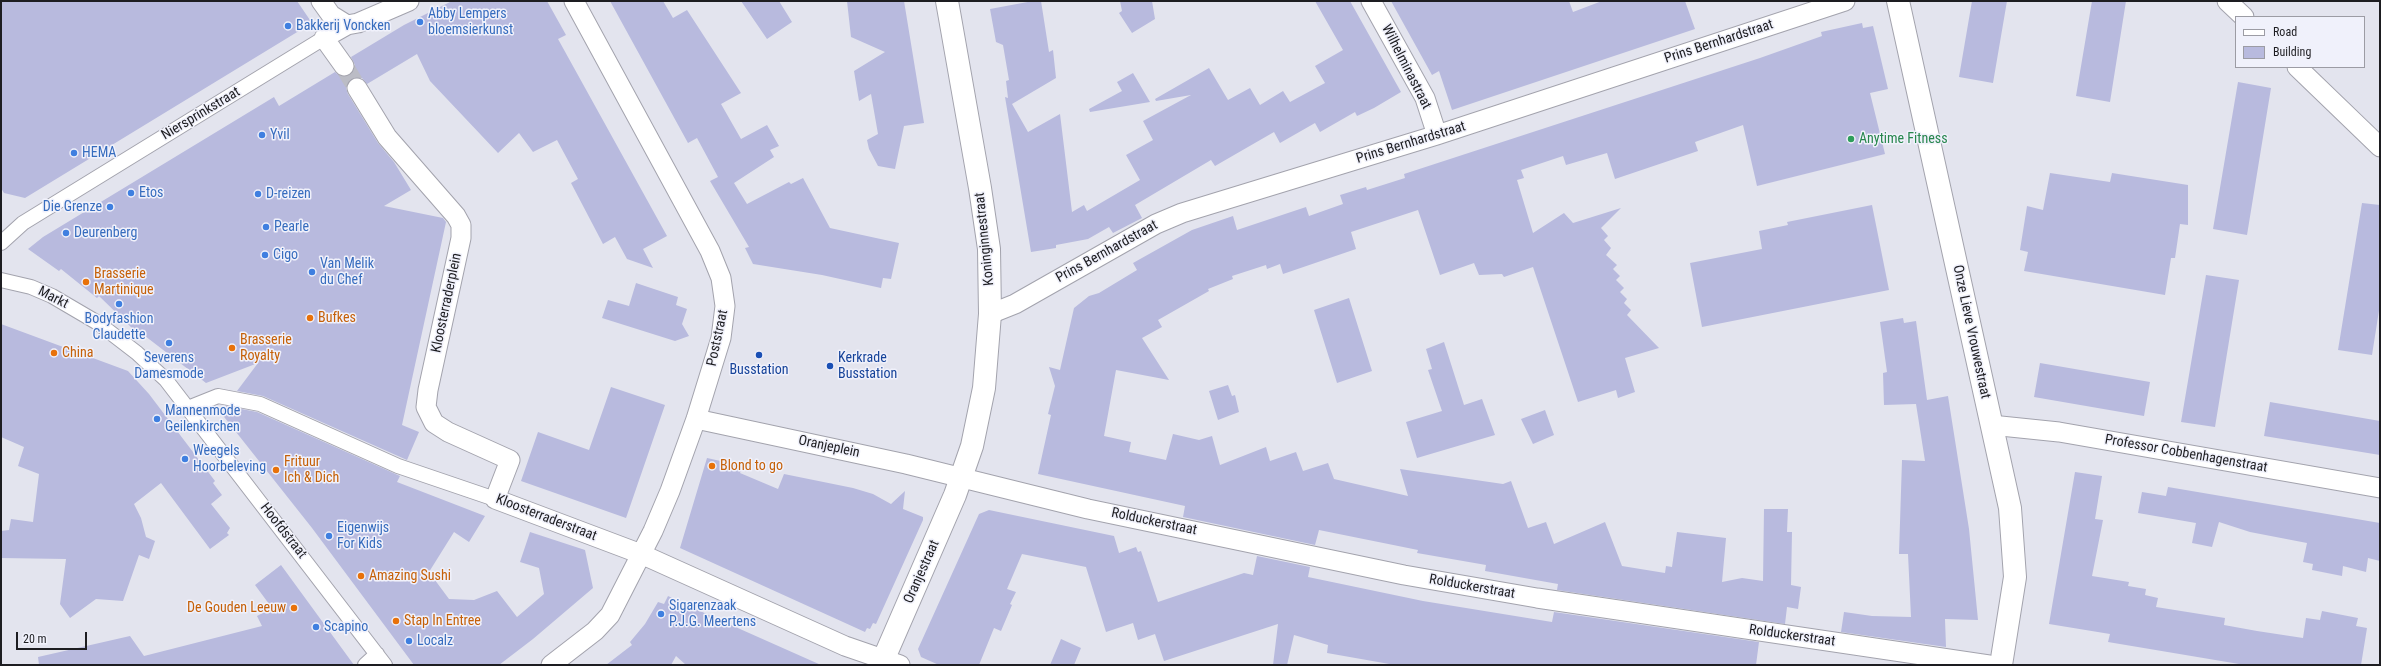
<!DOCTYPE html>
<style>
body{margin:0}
#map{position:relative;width:2381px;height:666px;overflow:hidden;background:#e3e4ee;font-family:"Roboto Condensed",sans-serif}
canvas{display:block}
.frame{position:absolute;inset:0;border:2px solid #1d1d21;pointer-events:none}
.legend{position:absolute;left:2235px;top:16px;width:130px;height:52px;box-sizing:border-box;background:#f0f1fb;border:1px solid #9c9ca4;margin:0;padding:5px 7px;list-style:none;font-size:12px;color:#1d1d21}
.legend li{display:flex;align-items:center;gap:8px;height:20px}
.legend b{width:20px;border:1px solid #9c9ca4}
.scale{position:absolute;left:16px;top:632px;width:71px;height:18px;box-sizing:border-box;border:2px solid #1d1d21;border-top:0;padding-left:5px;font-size:12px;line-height:14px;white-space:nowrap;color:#1d1d21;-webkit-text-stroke:3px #f0f1fb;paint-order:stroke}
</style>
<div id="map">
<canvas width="2381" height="666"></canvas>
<div class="frame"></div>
<ul class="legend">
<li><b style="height:5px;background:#fff"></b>Road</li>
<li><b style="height:11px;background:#b8bade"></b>Building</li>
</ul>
<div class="scale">20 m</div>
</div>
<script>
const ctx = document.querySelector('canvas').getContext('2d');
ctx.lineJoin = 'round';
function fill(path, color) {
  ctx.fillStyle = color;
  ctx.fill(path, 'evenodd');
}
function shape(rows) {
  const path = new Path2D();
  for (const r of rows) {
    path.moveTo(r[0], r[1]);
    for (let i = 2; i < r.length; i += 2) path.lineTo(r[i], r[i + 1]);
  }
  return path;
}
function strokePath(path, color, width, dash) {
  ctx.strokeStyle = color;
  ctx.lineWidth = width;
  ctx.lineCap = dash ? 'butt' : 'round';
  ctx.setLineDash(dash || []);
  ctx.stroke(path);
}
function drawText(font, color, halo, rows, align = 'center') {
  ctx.font = font + ' "Roboto Condensed",sans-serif';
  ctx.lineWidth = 3;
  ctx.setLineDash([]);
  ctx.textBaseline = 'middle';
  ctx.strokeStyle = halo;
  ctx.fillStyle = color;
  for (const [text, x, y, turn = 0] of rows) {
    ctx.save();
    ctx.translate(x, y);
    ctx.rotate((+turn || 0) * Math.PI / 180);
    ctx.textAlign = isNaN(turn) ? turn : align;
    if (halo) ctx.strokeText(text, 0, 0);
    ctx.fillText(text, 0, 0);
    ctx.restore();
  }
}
const building = shape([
 [1,1,297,1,312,23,25,198,4,193,1,188],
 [452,1,547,1,566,35,558,39,667,236,643,249,653,268,627,259,615,237,603,244,571,183,578,179,557,140,533,152,519,133,498,153,430,81,417,54,367,84,362,78,351,79,346,88,348,94,378,143,394,162,411,190,384,206,443,218,446,222,402,425,419,432,407,460,263,396,237,391,258,363,206,383,136,329,135,331,99,296,97,298,61,269,59,271,28,249,43,237,274,97,279,106,335,72,340,76,350,75,355,65,351,57,404,25],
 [610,1,663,1,673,18,687,10,741,93,721,104,741,139,767,125,779,146,770,150,774,157,734,183,747,204,789,182,791,184,803,178,830,228,899,243,891,279,883,278,881,288,822,275,753,264,745,248,749,247,710,181,718,177,697,138,688,143],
 [741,1,779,1,792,22,767,39],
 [847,1,904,1,924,123,904,126,895,169,878,166,869,149,867,140,878,134,871,94,859,101,854,71,885,52,851,37],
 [1033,1,1041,1,1049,52,1053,50,1056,78,1012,104,1028,132,1060,114,1072,212,1084,205,1087,211,1140,180,1126,155,1153,140,1143,121,1191,95,1156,101,1155,99,1209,68,1228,100,1250,88,1260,105,1283,91,1290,102,1325,83,1315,66,1343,50,1315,1,1350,1,1401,92,1374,108,1357,116,1355,112,1320,132,1315,123,1280,143,1274,132,1215,166,1211,160,1135,205,1142,218,1113,233,1109,227,1088,239,1056,245,1056,248,1031,252,1005,97,1008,98,1006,81,1009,80,1003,45,996,42,990,9],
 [1120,1,1152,1,1155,19,1132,33,1119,13,1122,11],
 [1391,1,1569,1,1573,12,1602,1,1685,1,1695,29,1452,110,1439,71,1432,75],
 [1972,1,2007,1,1993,83,1959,77],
 [2092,1,2126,1,2110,102,2076,96],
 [1862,23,1863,28,1873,26,1888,89,1870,93,1885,154,1757,186,1743,125,1695,142,1698,151,1615,179,1607,153,1566,165,1563,156,1521,170,1524,178,1517,180,1533,233,1564,213,1573,223,1621,208,1601,228,1608,236,1604,240,1611,248,1606,255,1617,265,1613,269,1620,276,1616,280,1624,288,1620,292,1627,299,1624,303,1631,310,1627,315,1659,348,1625,358,1635,392,1618,398,1616,390,1578,402,1533,267,1504,277,1502,274,1479,275,1474,263,1440,275,1418,210,1351,232,1356,249,1283,274,1280,264,1267,269,1266,265,1232,276,1233,279,1208,289,1209,291,1158,320,1162,327,1142,338,1169,380,1116,370,1104,436,1131,442,1129,452,1166,460,1173,434,1199,440,1212,436,1220,465,1266,447,1270,461,1296,452,1303,471,1328,463,1334,479,1408,496,1400,469,1503,484,1511,481,1528,528,1546,522,1554,544,1605,522,1622,566,1665,573,1666,566,1672,567,1677,532,1726,538,1722,582,1742,578,1763,581,1764,509,1788,509,1787,532,1792,532,1791,585,1801,587,1798,609,1787,607,1785,624,1557,590,1558,584,1485,571,1486,565,1417,553,1418,550,1319,530,1315,545,1183,517,1185,506,1038,474,1051,415,1048,414,1055,386,1049,367,1060,370,1074,308,1089,296,1099,293,1137,270,1133,263,1192,230,1233,216,1237,230,1306,207,1309,216,1343,204,1340,195,1366,187,1367,190,1405,178,1404,174,1760,58,1822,36,1821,32],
 [1133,73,1150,102,1090,112,1089,109,1122,91,1117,82],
 [2238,82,2271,88,2247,235,2213,229],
 [2050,173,2110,182,2112,173,2188,185,2188,225,2180,224,2175,258,2171,258,2165,295,2024,271,2028,252,2020,250,2027,206,2043,210],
 [2362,203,2380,205,2380,304,2372,355,2338,350],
 [1872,205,1889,290,1702,327,1690,263,1762,249,1759,231,1788,225,1787,222],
 [2206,275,2239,280,2215,427,2181,422],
 [636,283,678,297,676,305,687,309,682,324,689,336,675,341,602,318,608,300,629,306],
 [1349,298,1372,371,1337,383,1314,310],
 [1903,318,1904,323,1916,321,1927,400,1948,396,1969,529,1978,620,1945,619,1946,647,1841,632,1844,612,1872,616,1911,617,1908,554,1899,554,1902,460,1925,461,1916,404,1884,405,1883,373,1887,372,1880,322],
 [1,324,128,371,149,394,215,481,213,483,222,495,211,504,230,528,227,533,229,535,210,549,161,483,134,504,141,518,146,537,155,541,149,559,139,555,123,601,96,599,70,618,60,604,66,559,1,558,1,531,9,530,11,519,33,522,39,474,18,466,24,447,1,437],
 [1444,342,1464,405,1482,399,1495,435,1417,458,1406,422,1442,411,1428,370,1432,369,1426,349],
 [2040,363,2150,382,2144,416,2034,397],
 [1228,385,1232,396,1235,395,1239,412,1218,420,1209,391],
 [611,387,665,405,626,518,521,481,538,432,589,450],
 [2270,402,2380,421,2380,455,2264,436],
 [226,406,257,412,400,476,397,482,485,516,469,542,454,532,429,572,449,599,474,600,497,591,517,617,544,594,539,568,520,562,530,532,585,550,593,588,533,639,499,665,414,665,312,528,221,413],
 [1545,410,1554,435,1533,444,1521,419],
 [707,458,743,466,740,473,778,489,784,474,853,488,873,494,891,504,905,491,903,509,923,517,923,520,876,624,873,623,870,629,867,628,865,632,680,548],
 [2075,472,2102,476,2095,519,2103,520,2092,576,2129,582,2128,586,2146,589,2145,595,2158,598,2156,607,2225,618,2224,625,2257,631,2303,638,2306,618,2320,620,2322,611,2358,618,2356,626,2367,628,2361,665,2245,665,2108,642,2110,634,2049,624],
 [2168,487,2380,523,2380,561,2368,558,2366,572,2343,566,2342,576,2312,570,2313,564,2303,562,2307,543,2250,532,2219,522,2212,547,2192,543,2196,523,2138,513,2142,492,2166,496],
 [989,510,1114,536,1119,553,1136,547,1138,552,1141,551,1158,602,1244,573,1253,575,1257,556,1310,567,1308,577,1423,601,1552,622,1554,612,1759,642,1756,665,1395,665,1327,653,1328,645,1294,635,1287,665,1273,665,1278,624,1164,661,1155,634,1138,640,1133,623,1106,632,1086,567,1022,554,1007,589,1016,592,1010,604,1012,605,1001,631,994,628,979,665,939,665,921,657,918,649,979,514],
 [281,565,354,665,39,665,38,657,130,636,144,656,262,626,257,616,272,608,255,585],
 [668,596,713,617,821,665,686,665,676,656,671,665,606,665,632,645,630,642,645,624,658,602,664,604],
 [1061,639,1081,648,1074,665,1050,665]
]);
const minorTunnel = shape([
 [344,66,357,88]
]);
const pedestrian = shape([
 [1,243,23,223,324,38],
 [1,280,31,287,52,296,98,323,137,353,166,380,385,665],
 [188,408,218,396,260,404,398,466,495,499],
 [365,665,377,654]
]);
const minor = shape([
 [321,1,331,15,347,25],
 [1371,1,1425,98,1437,135],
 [2227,1,2244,17],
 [344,66,324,38,347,25,358,23,409,1],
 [2297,67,2380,147],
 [357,88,387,137,456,216,461,225,461,238,428,390,426,407,434,423,448,432,510,460,495,499,641,554,845,646,900,665],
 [990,314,1015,304,1156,224,1182,213,1437,135,1845,1],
 [696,419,906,464,1088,509,1404,575,1537,598,1989,665],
 [1991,425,2059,432,2380,488],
 [551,665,595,631,610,615,653,531,670,491,696,419,721,338,725,306,721,278,710,251,574,1]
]);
const tertiary = shape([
 [1898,1,2010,508,2015,577,2001,665]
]);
const secondary = shape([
 [881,665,955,495,972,446,984,388,990,314,989,249,980,188,947,1]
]);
const markers = [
 [420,22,4,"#3f7fe0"],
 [288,26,4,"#3f7fe0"],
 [262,135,4,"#3f7fe0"],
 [1851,139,4,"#2e9e5b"],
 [74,153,4,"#3f7fe0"],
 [131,193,4,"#3f7fe0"],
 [258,194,4,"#3f7fe0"],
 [110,207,4,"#3f7fe0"],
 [266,227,4,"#3f7fe0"],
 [66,233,4,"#3f7fe0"],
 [265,255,4,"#3f7fe0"],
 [312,272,4,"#3f7fe0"],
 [86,282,4,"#e8710a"],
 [119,304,4,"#3f7fe0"],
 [310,318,4,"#e8710a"],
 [169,343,4,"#3f7fe0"],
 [232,348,4,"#e8710a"],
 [54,353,4,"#e8710a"],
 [759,355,4,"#1a4fb4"],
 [830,366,4,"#1a4fb4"],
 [157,419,4,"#3f7fe0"],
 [185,459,4,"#3f7fe0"],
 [712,466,4,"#e8710a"],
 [276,470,4,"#e8710a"],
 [329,536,4,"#3f7fe0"],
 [361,576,4,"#e8710a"],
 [294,608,4,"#e8710a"],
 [661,614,4,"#3f7fe0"],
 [396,621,4,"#e8710a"],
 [316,627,4,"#3f7fe0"],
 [409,641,4,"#3f7fe0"]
];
const shopNames = [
 ["Abby Lempers",428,14],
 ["bloemsierkunst",428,30],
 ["Bakkerij Voncken",296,26],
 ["Yvil",270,135],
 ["HEMA",82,153],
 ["Etos",139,193],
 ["D-reizen",266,194],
 ["Die Grenze",102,207,"right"],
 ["Pearle",274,227],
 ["Deurenberg",74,233],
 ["Cigo",273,255],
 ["Van Melik",320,264],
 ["du Chef",320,280],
 ["Bodyfashion",119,319,"center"],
 ["Claudette",119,335,"center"],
 ["Severens",169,358,"center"],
 ["Damesmode",169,374,"center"],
 ["Mannenmode",165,411],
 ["Geilenkirchen",165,427],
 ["Weegels",193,451],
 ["Hoorbeleving",193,467],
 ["Eigenwijs",337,528],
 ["For Kids",337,544],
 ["Sigarenzaak",669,606],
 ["P.J.G. Meertens",669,622],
 ["Scapino",324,627],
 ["Localz",417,641]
];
const streetNames = [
 ["Prins Bernhardstraat",1719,42,-18],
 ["Wilhelminastraat",1406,67,63],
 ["Niersprinkstraat",201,114,-31],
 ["Prins Bernhardstraat",1411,143,-17],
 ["Koninginnestraat",985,239,-96],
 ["Prins Bernhardstraat",1107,252,-29],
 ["Markt",53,298,27],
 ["Kloosterraderplein",447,303,-78],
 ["Onze Lieve Vrouwestraat",1971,332,78],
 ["Poststraat",718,338,-78],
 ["Oranjeplein",829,447,12],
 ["Professor Cobbenhagenstraat",2186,454,10],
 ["Kloosterraderstraat",546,518,21],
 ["Rolduckerstraat",1154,522,12],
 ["Hoofdstraat",283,531,52],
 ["Oranjestraat",922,572,-66],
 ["Rolduckerstraat",1472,587,10],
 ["Rolduckerstraat",1792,636,8]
];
const leisureNames = [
 ["Anytime Fitness",1859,139]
];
const foodNames = [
 ["Brasserie",94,274],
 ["Martinique",94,290],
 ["Bufkes",318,318],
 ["Brasserie",240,340],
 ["Royalty",240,356],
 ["China",62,353],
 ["Frituur",284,462],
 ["Ich & Dich",284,478],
 ["Blond to go",720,466],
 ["Amazing Sushi",369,576],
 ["De Gouden Leeuw",286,608,"right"],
 ["Stap In Entree",404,621]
];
const transitNames = [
 ["Kerkrade",838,358],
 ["Busstation",838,374],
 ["Busstation",759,370,"center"]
];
fill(building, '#b8bade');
strokePath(minorTunnel, '#bbbcc5', 19, [19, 10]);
strokePath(pedestrian, '#a3a3ad', 16);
strokePath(minor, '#a3a3ad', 21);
strokePath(tertiary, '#a3a3ad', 24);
strokePath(secondary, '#a3a3ad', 24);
strokePath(pedestrian, '#fff', 14);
strokePath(minor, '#fff', 19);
strokePath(tertiary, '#fff', 22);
strokePath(secondary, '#fff', 22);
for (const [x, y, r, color] of markers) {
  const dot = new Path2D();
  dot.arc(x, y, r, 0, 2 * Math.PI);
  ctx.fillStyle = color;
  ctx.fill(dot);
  strokePath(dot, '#f0f1fb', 1.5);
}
drawText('14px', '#366cbe', '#f0f1fb', shopNames, 'left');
drawText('14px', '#1d1d21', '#f0f1fb', streetNames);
drawText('14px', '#27864d', '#f0f1fb', leisureNames, 'left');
drawText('14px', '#c56008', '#f0f1fb', foodNames, 'left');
drawText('14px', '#164399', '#f0f1fb', transitNames, 'left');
</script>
